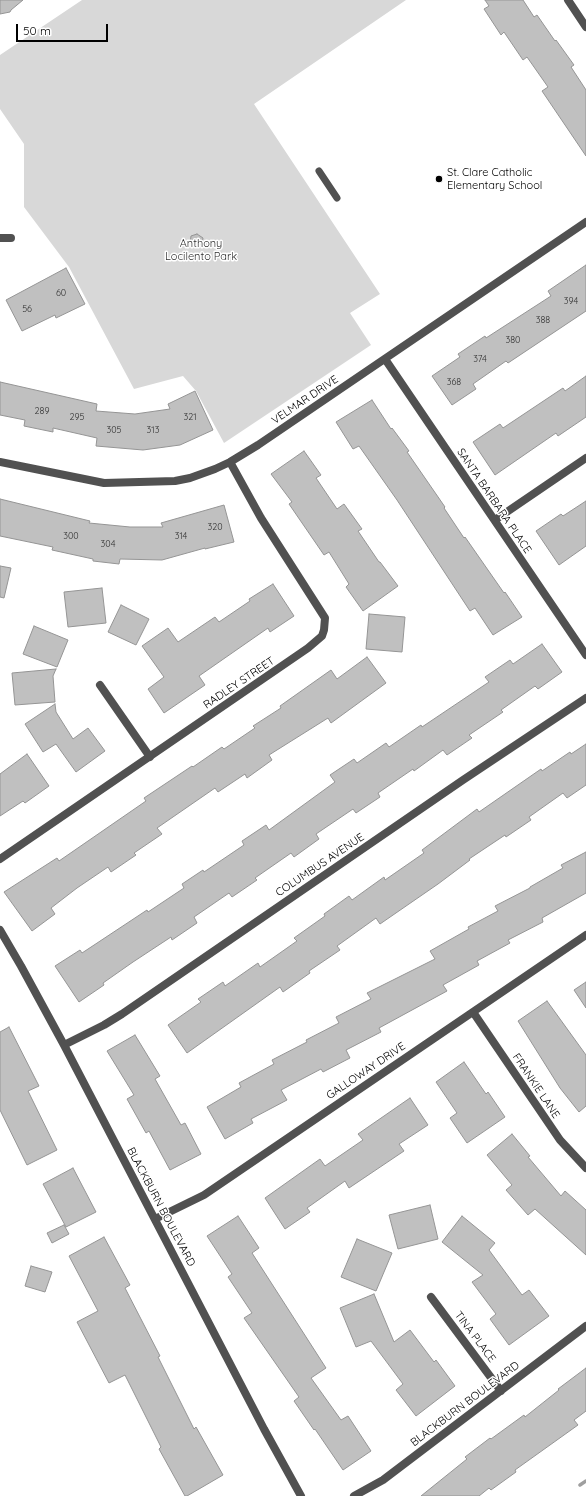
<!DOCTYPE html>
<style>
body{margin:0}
#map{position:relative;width:586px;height:1496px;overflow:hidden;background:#fff;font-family:Quicksand,sans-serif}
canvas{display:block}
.scale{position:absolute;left:16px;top:24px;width:92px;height:18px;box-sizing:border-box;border:2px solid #000;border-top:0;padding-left:5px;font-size:12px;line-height:14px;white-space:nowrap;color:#000;-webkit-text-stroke:3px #fff;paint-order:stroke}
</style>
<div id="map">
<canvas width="586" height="1496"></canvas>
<div class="scale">50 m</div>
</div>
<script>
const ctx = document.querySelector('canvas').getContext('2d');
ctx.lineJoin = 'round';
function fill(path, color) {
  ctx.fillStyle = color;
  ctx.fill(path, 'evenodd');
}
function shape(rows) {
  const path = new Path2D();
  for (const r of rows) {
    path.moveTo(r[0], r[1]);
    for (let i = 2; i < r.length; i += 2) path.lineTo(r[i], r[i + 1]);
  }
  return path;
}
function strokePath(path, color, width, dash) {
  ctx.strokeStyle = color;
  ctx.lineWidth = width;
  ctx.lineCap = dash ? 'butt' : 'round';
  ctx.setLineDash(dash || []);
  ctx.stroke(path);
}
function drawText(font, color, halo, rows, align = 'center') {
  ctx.font = font + ' Quicksand,sans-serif';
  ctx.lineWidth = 3;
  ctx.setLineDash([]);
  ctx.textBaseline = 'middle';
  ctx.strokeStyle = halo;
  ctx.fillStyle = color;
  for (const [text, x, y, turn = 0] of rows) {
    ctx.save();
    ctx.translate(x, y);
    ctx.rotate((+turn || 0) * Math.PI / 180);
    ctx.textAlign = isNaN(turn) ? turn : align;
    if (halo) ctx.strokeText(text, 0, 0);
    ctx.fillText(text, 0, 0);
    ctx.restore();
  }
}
const green = shape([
 [82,0,406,0,254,104,380,294,350,313,371,345,224,443,196,391,183,376,134,389,69,267,24,207,24,144,0,109,0,55]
]);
const stream = shape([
 [580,1485,586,1481]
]);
const building = shape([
 [0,0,23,0,11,10,10,12,0,14,0,0],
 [485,0,523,0,534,17,537,15,555,41,556,40,574,65,571,67,586,90,586,156,542,91,548,87,527,57,523,60,504,32,501,35,484,9,489,6,485,0],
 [197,234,203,238,202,244,195,247,190,243,191,236,197,234],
 [586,265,586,311,508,363,506,361,473,384,476,389,452,405,432,376,460,357,458,354,485,336,486,338,551,296,548,291,586,265],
 [66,268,85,304,56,318,55,315,22,331,6,300,66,268],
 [586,376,586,417,558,436,556,433,495,475,473,442,500,424,503,428,563,388,565,391,586,376],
 [0,382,97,404,96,411,135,414,170,409,168,404,195,391,213,430,180,445,143,450,96,446,97,438,53,428,53,432,24,426,25,420,0,415,0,382],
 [372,400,391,429,392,428,409,451,407,452,445,507,444,508,464,538,465,537,504,593,505,592,522,617,493,635,475,608,470,611,397,500,359,446,353,449,336,422,372,400],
 [304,451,321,475,316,478,337,509,344,504,362,529,358,531,379,562,380,562,398,586,363,611,346,587,349,584,329,552,324,555,289,504,292,502,271,474,304,451],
 [0,499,90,521,89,523,130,527,163,527,161,523,224,505,234,542,205,549,205,548,162,560,120,559,119,564,93,561,93,559,52,550,53,547,0,536,0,499],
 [586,501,586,546,559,565,536,531,561,514,563,516,586,501],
 [0,566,11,568,4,598,0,597,0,566],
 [273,584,294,616,270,632,268,628,199,676,205,685,164,713,148,689,164,677,142,646,168,628,178,642,215,617,219,622,250,601,249,599,273,584],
 [102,588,106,623,68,627,64,592,102,588],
 [121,605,149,619,136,645,108,632,121,605],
 [369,614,405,617,402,652,366,649,369,614],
 [34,626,68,640,57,667,23,654,34,626],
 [542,644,562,672,538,689,535,686,501,710,503,712,469,735,472,738,447,755,443,750,414,771,413,769,378,793,380,797,356,813,353,809,316,834,319,839,294,857,291,853,255,878,257,880,232,897,229,893,194,917,197,923,172,940,171,937,133,962,103,983,104,985,79,1002,55,966,80,950,82,953,147,910,148,912,184,888,182,884,203,870,204,872,244,845,242,841,266,825,269,830,335,782,330,775,354,759,357,763,386,743,389,747,421,725,422,727,489,682,485,677,510,660,513,664,542,644],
 [367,657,386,683,331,723,328,718,269,755,272,760,247,778,245,774,218,792,215,788,157,828,162,834,134,853,136,855,111,872,108,867,77,888,51,908,55,914,32,931,4,892,57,858,59,861,146,801,144,798,192,766,193,767,222,747,224,749,255,728,253,726,281,708,280,706,331,670,337,679,367,657],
 [56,669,53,676,55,702,15,705,12,673,56,669],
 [55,704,56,712,73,739,88,728,105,751,76,772,56,744,43,752,25,724,55,704],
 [586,744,586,785,567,798,563,793,529,817,531,820,506,837,505,835,469,859,470,860,438,884,380,924,376,918,337,946,340,950,309,971,310,973,283,992,280,987,187,1053,168,1025,201,1002,198,999,223,982,225,986,258,963,260,967,297,941,294,938,325,916,324,914,349,896,352,900,384,877,385,880,424,853,422,850,477,809,479,812,541,769,542,771,570,752,571,754,586,744],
 [27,754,49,786,25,803,23,801,0,816,0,774,27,754],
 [586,852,586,893,542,918,543,922,508,940,510,943,477,961,479,965,443,985,447,991,379,1028,381,1032,346,1050,350,1058,323,1072,321,1069,281,1090,287,1100,251,1119,253,1123,225,1139,207,1107,241,1087,239,1083,274,1064,272,1060,307,1042,306,1040,339,1023,336,1017,371,999,367,993,435,959,430,951,469,929,468,927,498,911,495,906,530,888,530,887,563,868,561,865,586,852],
 [586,982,586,1008,574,990,586,982],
 [547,1001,586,1055,586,1106,579,1112,560,1088,518,1021,547,1001],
 [9,1027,39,1086,28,1091,57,1150,27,1165,0,1110,0,1032,9,1027],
 [135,1035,160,1076,155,1079,181,1125,185,1123,201,1154,170,1170,149,1131,146,1133,127,1099,134,1095,107,1051,135,1035],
 [464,1062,486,1094,488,1092,505,1117,467,1143,450,1118,457,1113,436,1082,464,1062],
 [410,1098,428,1125,399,1144,404,1151,349,1188,345,1181,307,1208,310,1212,285,1229,265,1198,320,1159,325,1166,363,1140,358,1134,410,1098],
 [512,1134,530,1156,528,1157,561,1196,565,1191,586,1210,586,1255,535,1209,528,1215,506,1190,512,1185,487,1155,512,1134],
 [73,1168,96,1212,66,1227,43,1184,73,1168],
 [430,1205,438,1239,398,1249,389,1215,430,1205],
 [238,1216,259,1248,252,1253,326,1368,311,1378,341,1420,348,1416,371,1451,343,1470,315,1429,314,1430,294,1401,299,1397,244,1318,252,1313,228,1277,232,1274,207,1236,238,1216],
 [462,1216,495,1243,489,1250,522,1295,529,1290,549,1316,509,1345,490,1319,496,1314,472,1282,483,1275,442,1242,462,1216],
 [64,1225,69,1234,52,1243,47,1233,64,1225],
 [104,1237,130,1285,125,1288,160,1356,158,1357,194,1429,196,1427,223,1475,187,1496,185,1496,159,1449,161,1447,125,1375,109,1383,77,1322,98,1311,69,1256,104,1237],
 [357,1239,392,1253,376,1291,341,1277,357,1239],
 [31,1266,52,1272,45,1292,25,1286,31,1266],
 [374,1294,394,1342,410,1330,434,1362,436,1360,455,1386,416,1416,396,1390,403,1384,371,1341,356,1347,340,1308,374,1294],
 [586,1368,586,1411,574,1420,578,1425,515,1470,516,1472,491,1490,489,1488,479,1496,421,1496,467,1459,465,1457,490,1438,491,1439,524,1415,525,1417,559,1390,558,1389,586,1368]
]);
const service = shape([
 [319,171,337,198]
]);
const minor = shape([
 [568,0,586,27],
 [0,238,11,238],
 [385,359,586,655],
 [0,462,104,483,175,481,190,478,215,469,230,462,258,445,586,222],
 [495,520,586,458],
 [100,685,150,757],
 [0,859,308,648,322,636,324,630,325,618,261,518,230,462],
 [0,930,21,966,64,1045,264,1429,301,1496],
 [473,1012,560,1140,586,1168],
 [64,1045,104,1025,122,1014,463,780,586,698],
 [155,1219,204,1195,586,935],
 [431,1297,501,1391],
 [354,1496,383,1480,586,1326]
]);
const markers = [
 [439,179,4,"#000"]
];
const numberNames = [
 ["60",61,293],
 ["394",571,301],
 ["56",27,309],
 ["388",543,320],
 ["380",513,340],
 ["374",480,359],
 ["368",454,382],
 ["289",42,411],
 ["295",77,417],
 ["321",190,417],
 ["305",114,430],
 ["313",153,430],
 ["320",215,527],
 ["300",71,536],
 ["314",181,536],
 ["304",108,544]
];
const poiNames = [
 ["St. Clare Catholic",447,173],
 ["Elementary School",447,186]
];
const parkNames = [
 ["Anthony",201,244],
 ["Locilento Park",201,257]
];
const streetNames = [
 ["VELMAR DRIVE",305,400,-34],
 ["SANTA BARBARA PLACE",494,501,56],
 ["RADLEY STREET",239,683,-34],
 ["COLUMBUS AVENUE",320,865,-34],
 ["GALLOWAY DRIVE",366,1071,-34],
 ["FRANKIE LANE",536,1086,56],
 ["BLACKBURN BOULEVARD",161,1207,62],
 ["TINA PLACE",475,1337,53],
 ["BLACKBURN BOULEVARD",465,1404,-37]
];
fill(green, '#d8d8d8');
strokePath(stream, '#9f9f9f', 3.5);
fill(building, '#c0c0c0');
strokePath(building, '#959595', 1);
strokePath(service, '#515151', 7);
strokePath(minor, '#515151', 8);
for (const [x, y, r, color] of markers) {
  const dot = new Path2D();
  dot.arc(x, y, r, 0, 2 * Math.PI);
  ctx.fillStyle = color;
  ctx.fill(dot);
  strokePath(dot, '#fff', 1.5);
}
drawText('9px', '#303030', null, numberNames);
drawText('11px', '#000', '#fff', poiNames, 'left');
drawText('11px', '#2f2f2f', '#fff', parkNames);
drawText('11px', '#000', '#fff', streetNames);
</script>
